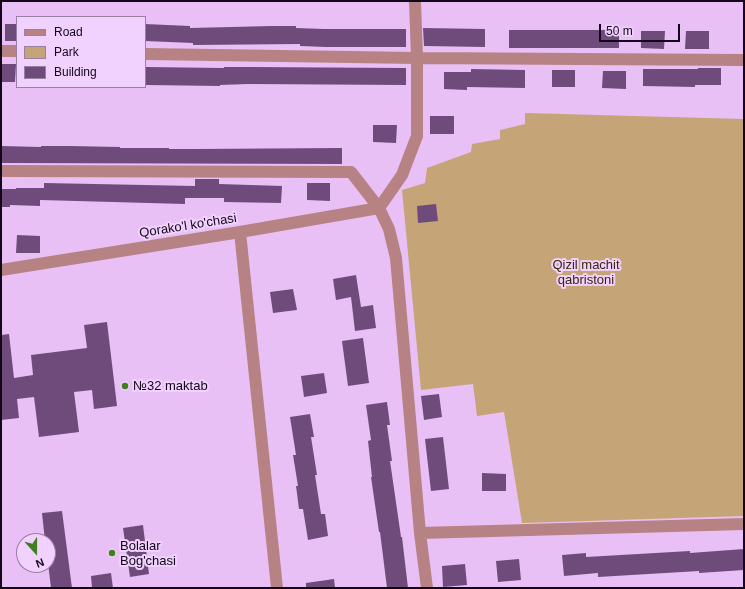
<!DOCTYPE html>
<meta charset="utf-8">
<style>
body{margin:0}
#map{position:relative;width:745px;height:589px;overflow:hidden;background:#e8c0f6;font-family:Helvetica,sans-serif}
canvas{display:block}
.frame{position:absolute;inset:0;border:2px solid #130618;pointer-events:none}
.legend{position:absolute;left:16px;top:16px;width:130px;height:72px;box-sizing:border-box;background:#f1d1fd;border:1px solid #9880a1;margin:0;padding:5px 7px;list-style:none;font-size:12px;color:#130618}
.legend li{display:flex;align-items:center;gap:8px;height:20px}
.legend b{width:20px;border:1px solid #9880a1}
.north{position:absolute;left:16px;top:533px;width:40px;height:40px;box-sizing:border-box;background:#f1d1fd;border:1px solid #9880a1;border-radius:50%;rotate:159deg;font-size:11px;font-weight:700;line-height:16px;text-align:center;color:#130618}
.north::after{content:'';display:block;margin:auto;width:14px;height:18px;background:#407f1e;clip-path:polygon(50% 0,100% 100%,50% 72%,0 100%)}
.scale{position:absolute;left:599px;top:24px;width:81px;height:18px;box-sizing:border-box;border:2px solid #130618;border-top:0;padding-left:5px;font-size:12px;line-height:14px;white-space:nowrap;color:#130618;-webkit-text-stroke:3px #f1d1fd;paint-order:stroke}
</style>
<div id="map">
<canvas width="745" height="589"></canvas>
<div class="frame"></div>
<ul class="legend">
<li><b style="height:5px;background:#b78283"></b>Road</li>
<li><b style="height:11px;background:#c5a577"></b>Park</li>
<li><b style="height:11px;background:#6f4b7c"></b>Building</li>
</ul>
<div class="north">N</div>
<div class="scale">50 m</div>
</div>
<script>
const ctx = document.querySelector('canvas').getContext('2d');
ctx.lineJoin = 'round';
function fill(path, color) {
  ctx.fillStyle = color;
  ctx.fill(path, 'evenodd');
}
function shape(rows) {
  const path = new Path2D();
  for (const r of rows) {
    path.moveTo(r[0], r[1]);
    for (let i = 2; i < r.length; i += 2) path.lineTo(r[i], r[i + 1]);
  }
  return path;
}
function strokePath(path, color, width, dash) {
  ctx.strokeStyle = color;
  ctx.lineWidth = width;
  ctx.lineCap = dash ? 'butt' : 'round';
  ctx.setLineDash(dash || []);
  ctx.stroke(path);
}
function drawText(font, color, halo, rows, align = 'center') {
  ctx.font = font + ' Helvetica,sans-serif';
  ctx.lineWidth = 4;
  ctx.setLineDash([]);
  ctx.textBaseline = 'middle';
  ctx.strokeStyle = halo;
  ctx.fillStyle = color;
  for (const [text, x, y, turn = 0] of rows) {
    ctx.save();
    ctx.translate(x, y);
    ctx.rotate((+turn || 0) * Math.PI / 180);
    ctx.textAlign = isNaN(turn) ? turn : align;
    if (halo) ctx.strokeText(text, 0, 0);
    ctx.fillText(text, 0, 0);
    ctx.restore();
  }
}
const green = shape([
 [525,113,744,119,744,516,522,523,504,412,477,416,473,384,421,390,402,190,425,183,427,168,471,152,472,144,500,139,500,130,525,124]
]);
const building = shape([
 [5,24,17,24,17,41,5,41],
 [145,24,190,26,190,28,272,26,296,26,296,28,324,29,406,29,406,47,326,47,300,46,300,44,193,45,193,43,145,41],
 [423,28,485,29,485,47,424,46],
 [509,30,619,30,619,48,509,48],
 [641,31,665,31,664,49,641,48],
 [686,31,709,31,709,49,685,49],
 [1,64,16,64,15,82,1,82],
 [146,67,224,68,224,67,251,67,406,68,406,85,248,84,220,85,220,86,146,85],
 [698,68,721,68,721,85,695,85,695,87,643,86,643,69,698,69],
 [471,69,525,70,525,88,467,87,467,90,444,89,444,72,471,72],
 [552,70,575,70,575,87,552,87],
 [603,71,626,71,626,89,602,88],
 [430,116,454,116,454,134,430,134],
 [373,125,397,125,396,143,373,142],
 [1,146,41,147,41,146,70,146,120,147,120,148,169,148,169,149,195,149,342,148,342,164,1,163],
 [195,179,219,179,219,184,282,186,281,203,224,202,224,198,185,198,185,204,40,200,40,206,10,205,10,207,1,207,1,189,16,189,16,188,44,188,44,183,195,186],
 [307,183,330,183,330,201,307,200],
 [436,204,438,221,418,223,417,206],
 [17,235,40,236,40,253,16,253],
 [356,275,361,307,373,305,376,328,355,331,351,297,336,300,333,279],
 [293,289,297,310,273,313,270,292],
 [107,322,117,406,94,409,92,390,74,392,79,432,39,437,34,397,17,399,19,418,1,420,1,335,9,334,14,378,33,375,31,355,87,348,84,325],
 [363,338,369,383,348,386,342,341],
 [324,373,327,393,304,397,301,376],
 [439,394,442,417,424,420,421,396],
 [387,402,390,425,387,425,392,461,390,461,401,537,402,537,408,588,387,588,380,532,379,532,371,477,372,477,368,441,371,440,366,405],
 [310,414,314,437,311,437,317,475,315,475,321,514,325,514,328,536,308,540,303,509,299,509,296,486,298,486,293,455,296,455,290,417],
 [443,437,449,489,431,491,425,439],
 [482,473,506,474,506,491,482,491],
 [62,511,72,588,51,588,48,563,48,541,45,541,42,513],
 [143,525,149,574,130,577,123,528],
 [744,549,744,570,699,573,699,571,598,577,598,573,564,576,562,555,586,553,586,557,690,551,690,553],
 [519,559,521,580,498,582,496,561],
 [465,564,467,585,443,587,442,566],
 [111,573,113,588,92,588,91,576],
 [334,579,335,588,306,588,306,583]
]);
const minor = shape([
 [1,51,17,51],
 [145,54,417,58,744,60],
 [1,171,351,172,379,208,389,229,396,258,420,533,427,588],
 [379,208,402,175,417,136,417,58,415,1],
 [240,232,277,588],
 [1,270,240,232,379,208],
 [420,533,744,524]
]);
const markers = [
 [125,386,4,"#407f1e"],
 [112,553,4,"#407f1e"]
];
const streetNames = [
 ["Qorako'l ko'chasi",188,226,-9]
];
const parkNames = [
 ["Qizil machit",586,265],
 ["qabristoni",586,280]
];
const poiNames = [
 ["№32 maktab",133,386],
 ["Bolalar",120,546],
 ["Bog'chasi",120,561]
];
fill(green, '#c5a577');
fill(building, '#6f4b7c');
strokePath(minor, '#b78283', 12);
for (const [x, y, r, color] of markers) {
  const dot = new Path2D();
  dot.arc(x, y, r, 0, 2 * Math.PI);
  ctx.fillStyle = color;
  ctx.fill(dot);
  strokePath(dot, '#f1d1fd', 1.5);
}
drawText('13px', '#130618', '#f1d1fd', streetNames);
drawText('13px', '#37270c', '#f1d1fd', parkNames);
drawText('13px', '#130618', '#f1d1fd', poiNames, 'left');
</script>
